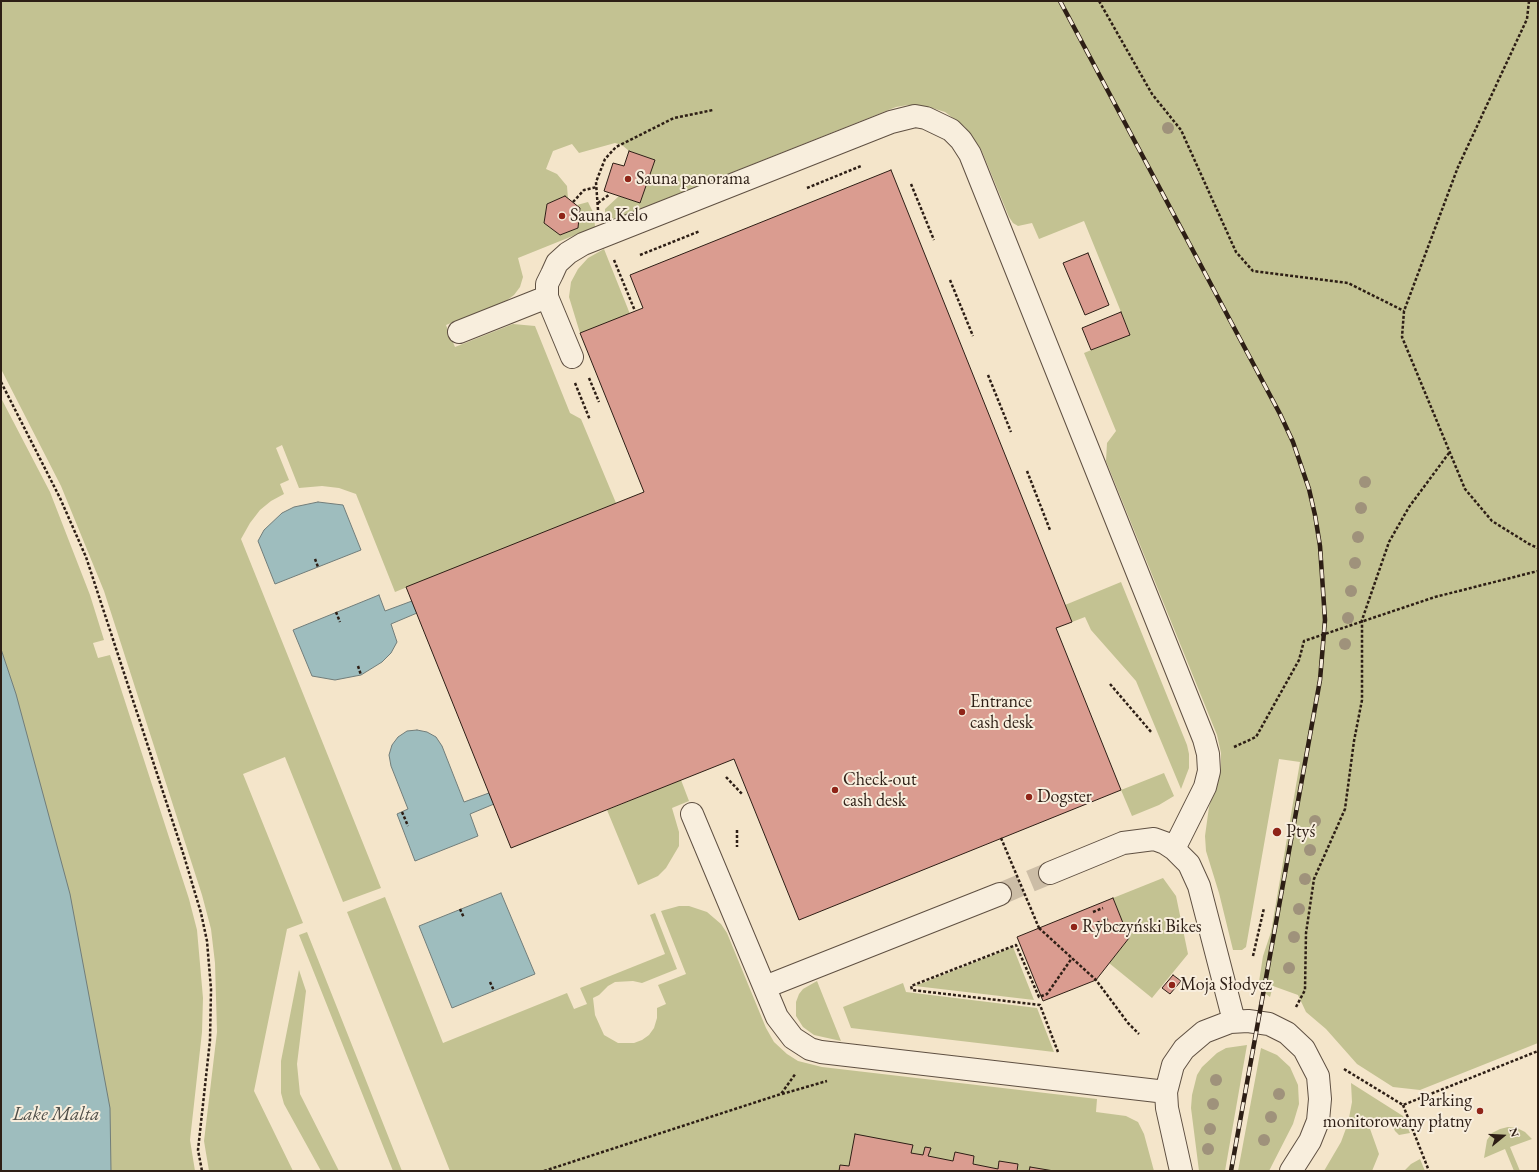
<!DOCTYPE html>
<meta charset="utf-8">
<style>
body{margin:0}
#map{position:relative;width:1539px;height:1172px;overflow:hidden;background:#f4e5ca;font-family:"EB Garamond",serif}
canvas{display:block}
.frame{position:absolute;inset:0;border:2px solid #2d1e15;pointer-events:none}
.north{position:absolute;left:1483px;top:1116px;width:40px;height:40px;-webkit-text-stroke:3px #f8eedd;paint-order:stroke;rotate:72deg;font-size:11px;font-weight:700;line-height:16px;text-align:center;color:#2d1e15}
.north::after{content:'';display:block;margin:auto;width:14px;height:18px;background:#2d1e15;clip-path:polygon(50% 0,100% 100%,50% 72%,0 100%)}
</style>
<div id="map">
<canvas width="1539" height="1172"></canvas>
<div class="frame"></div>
<div class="north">N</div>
</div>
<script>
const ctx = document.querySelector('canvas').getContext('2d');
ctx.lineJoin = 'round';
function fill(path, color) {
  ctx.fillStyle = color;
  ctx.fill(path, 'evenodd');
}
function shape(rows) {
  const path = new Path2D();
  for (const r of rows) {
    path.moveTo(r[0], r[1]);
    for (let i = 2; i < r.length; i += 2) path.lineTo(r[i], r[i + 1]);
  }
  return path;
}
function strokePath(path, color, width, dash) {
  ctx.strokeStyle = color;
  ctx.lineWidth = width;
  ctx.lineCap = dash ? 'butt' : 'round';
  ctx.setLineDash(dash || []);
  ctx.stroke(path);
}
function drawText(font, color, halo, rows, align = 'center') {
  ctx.font = font + ' "EB Garamond",serif';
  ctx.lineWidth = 4;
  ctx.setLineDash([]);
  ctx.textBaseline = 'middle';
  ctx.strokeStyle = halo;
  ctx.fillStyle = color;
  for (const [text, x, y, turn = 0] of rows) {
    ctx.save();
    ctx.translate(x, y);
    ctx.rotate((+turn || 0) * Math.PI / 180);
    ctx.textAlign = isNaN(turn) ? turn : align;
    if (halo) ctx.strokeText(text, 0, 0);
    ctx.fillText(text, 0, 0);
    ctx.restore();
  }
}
const green = shape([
 [1,1,1538,1,1538,1043,1420,1090,1393,1087,1357,1064,1326,1029,1306,1012,1298,995,1273,986,1270,997,1258,988,1263,956,1271,932,1300,762,1279,759,1246,947,1242,950,1233,950,1219,893,1206,851,1205,836,1209,807,1221,768,1221,753,1217,735,1106,461,1107,443,1116,431,1084,353,1130,334,1084,221,1039,239,1032,223,1018,226,1013,223,1009,217,981,149,965,127,945,112,932,108,908,105,896,107,605,223,605,209,619,196,640,203,655,160,629,151,622,145,615,143,579,153,572,144,553,151,546,169,557,174,567,186,568,199,565,196,547,204,544,223,560,235,578,228,580,208,577,205,588,202,594,214,595,227,518,258,523,277,520,287,514,295,506,301,446,325,455,347,513,324,535,326,570,413,581,419,616,503,395,592,356,494,339,488,322,486,299,488,282,445,276,448,289,480,280,484,284,494,271,501,260,510,250,523,241,539,381,888,343,902,285,757,243,774,303,923,287,929,254,1091,293,1171,209,1171,204,1141,217,1032,215,963,211,929,202,895,104,591,61,486,1,369],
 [604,249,630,314,580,333,569,297,571,282,578,269,588,258],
 [1,398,50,492,90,595,104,640,93,643,98,658,110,655,189,899,197,930,203,998,202,1032,190,1140,195,1171,77,1171,1,733],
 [1121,582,1187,745,1189,754,1189,768,1181,789,1136,681,1091,630,1085,617,1072,622,1065,605],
 [1164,773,1174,796,1159,805,1132,816,1121,790],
 [681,780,689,801,672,808,679,832,679,846,666,868,658,876,638,885,607,810],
 [1163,878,1176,896,1188,954,1152,998,1109,963,1129,938,1113,898],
 [385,897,443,1043,567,993,574,1009,587,1004,580,988,665,954,650,915,655,913,677,969,642,983,633,981,615,982,608,986,599,995,593,998,595,1015,604,1035,618,1043,634,1043,642,1040,649,1035,654,1028,657,1018,657,1008,666,1004,658,985,686,974,661,911,679,906,689,906,707,912,721,924,727,933,766,1028,774,1042,787,1054,798,1061,822,1067,1097,1099,1096,1112,1126,1116,1138,1122,1144,1134,1154,1171,450,1171,347,912],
 [307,932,402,1171,393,1171,299,935],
 [1013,947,1034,1000,915,986],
 [299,970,306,991,297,1064,300,1094,339,1171,321,1171,284,1104,281,1093,281,1061],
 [817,981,841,1041,814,1035,803,1027,796,1016,796,1002,799,994,803,989],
 [903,983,906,992,1037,1008,1054,1052,851,1028,843,1007],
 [1247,1045,1225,1171,1199,1171,1191,1108,1192,1095,1197,1075,1202,1067,1217,1053,1226,1048],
 [1261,1048,1277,1055,1290,1067,1298,1085,1299,1104,1293,1124,1269,1171,1238,1171],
 [1351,1083,1403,1116,1410,1133,1399,1135,1395,1131,1389,1118,1369,1126,1379,1154,1372,1171,1324,1171,1341,1142,1348,1123,1352,1102],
 [1508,1127,1517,1128,1525,1132,1532,1139,1510,1147,1520,1171,1514,1171,1505,1149,1484,1158,1487,1140,1492,1133,1500,1129],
 [1420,1159,1425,1171,1404,1171,1411,1164]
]);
const water = shape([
 [318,502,343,505,361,550,275,584,258,541,264,530,282,513,294,507,318,502],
 [379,595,385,611,412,601,417,613,391,624,397,642,391,653,382,662,361,675,335,680,312,676,293,630,379,595],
 [1,649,16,694,70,894,110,1108,111,1171,1,1171,1,649],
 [417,730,427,732,436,737,442,746,464,802,489,793,494,804,470,814,478,836,415,861,397,814,408,809,391,766,389,755,392,745,398,737,407,731,417,730],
 [501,893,535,974,452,1008,419,926,501,893]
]);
const building = shape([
 [629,151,655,160,640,203,604,191,613,163,624,166,629,151],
 [891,170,1072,622,1056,628,1121,790,799,920,734,759,511,848,406,587,644,492,580,333,643,308,630,275,891,170],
 [565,196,580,208,578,228,560,235,544,223,547,204,565,196],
 [1088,253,1109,305,1085,315,1063,263,1088,253],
 [1121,312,1130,335,1091,350,1082,328,1121,312],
 [1113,898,1129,938,1096,980,1043,1001,1017,937,1113,898],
 [1173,975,1181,981,1170,994,1162,988,1173,975],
 [855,1134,913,1145,911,1153,923,1155,925,1147,931,1148,928,1156,953,1161,955,1152,974,1156,973,1164,998,1169,999,1161,1018,1164,1017,1171,839,1171,840,1165,849,1166,855,1134],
 [1030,1167,1054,1171,1029,1171,1030,1167]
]);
const minorTunnel = shape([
 [1000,894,1050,873]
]);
const path = shape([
 [1099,1,1152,94,1181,130,1236,252,1253,271,1348,283,1404,311],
 [1529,1,1527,19,1458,167,1404,311,1402,337,1465,489,1492,521,1529,544,1538,548],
 [911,184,934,240],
 [807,188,861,166],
 [573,202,584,190,597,187],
 [598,203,610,194],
 [598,210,596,182,605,159,616,147,674,118,713,110],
 [640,255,700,231],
 [614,260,635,311],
 [950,280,973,336],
 [988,375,1011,432],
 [589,378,599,402],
 [1,382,60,498,86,557,184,856,201,913,207,941,211,989,210,1040,198,1150,202,1171],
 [575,383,590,420],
 [1027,471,1050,530],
 [315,559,318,567],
 [336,612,340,622],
 [358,666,361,675],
 [1110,684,1152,733],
 [1234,747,1256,737,1299,660,1304,641,1435,597,1538,571],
 [726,777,743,795],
 [402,812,408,826],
 [737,830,737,847],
 [460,909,464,918],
 [1093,912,1103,908],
 [1097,923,1108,919],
 [1039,928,1096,980,1128,1023,1139,1034],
 [1253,956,1264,908],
 [490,982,494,991],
 [1296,1007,1305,990,1306,933,1314,879,1345,809,1354,741,1362,700,1362,620,1389,542,1409,507,1449,453],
 [1058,1052,1040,1005,912,990,911,986,1016,945,1039,997,1047,994,1072,958],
 [1344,1069,1403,1105,1538,1051],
 [782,1094,827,1081],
 [1403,1105,1429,1171],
 [544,1171,781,1094,796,1073]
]);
const minor = shape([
 [459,332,547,297],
 [572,357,547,297,547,284,552,274,557,263,568,253,583,244,891,122,915,116,926,118,951,130,961,140,970,154,1204,739,1208,754,1209,771,1205,787,1174,849],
 [692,814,777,1017,793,1038,810,1049,821,1052,1166,1092],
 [1050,873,1123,843,1154,839,1165,843,1174,849,1189,864,1199,886,1234,1021],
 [765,987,1000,894],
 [1181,1171,1167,1108,1166,1092,1173,1065,1184,1049,1204,1032,1230,1022,1248,1021,1269,1024,1287,1033,1304,1049,1318,1076,1320,1099,1318,1121,1310,1141,1291,1171]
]);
const rail = shape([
 [1060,1,1280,414,1293,442,1309,489,1315,515,1320,546,1325,620,1320,680,1231,1171]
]);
const pathBridge = shape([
 [1001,838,1039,928]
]);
const trees = [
 [1168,128],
 [1365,482],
 [1361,508],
 [1358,537],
 [1355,563],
 [1351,591],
 [1348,618],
 [1345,644],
 [1315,821],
 [1310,850],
 [1305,879],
 [1299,909],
 [1294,937],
 [1289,968],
 [1216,1080],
 [1279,1094],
 [1213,1104],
 [1271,1117],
 [1210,1129],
 [1264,1140],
 [1208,1149]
];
const markers = [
 [628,179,4,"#8f2418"],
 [562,216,4,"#8f2418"],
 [962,712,4,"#8f2418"],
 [835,790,4,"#8f2418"],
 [1029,797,4,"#8f2418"],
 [1277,832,5,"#8f2418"],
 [1074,927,4,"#8f2418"],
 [1172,985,4,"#8f2418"],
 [1480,1111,4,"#8f2418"]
];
const poiNames = [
 ["Sauna panorama",636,179],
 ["Sauna Kelo",570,216],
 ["Entrance",970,702],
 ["cash desk",970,723],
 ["Check-out",843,780],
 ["cash desk",843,801],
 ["Dogster",1037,797],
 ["Ptyś",1286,832],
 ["Rybczyński Bikes",1082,927],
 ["Moja Słodycz",1180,985],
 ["Parking",1472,1101,"right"],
 ["monitorowany płatny",1472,1122,"right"]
];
const waterNames = [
 ["Lake Malta",56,1115]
];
fill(green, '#c3c292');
fill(water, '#9ebdbe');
strokePath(water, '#717d7a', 1);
fill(building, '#da9c90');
strokePath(building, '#2d1e15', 1);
strokePath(minorTunnel, '#ccbda6', 22, [22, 11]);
strokePath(minor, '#5f5042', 24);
strokePath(path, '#2d1e15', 2.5, [3, 2]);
strokePath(minor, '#f8eedd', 22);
strokePath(rail, '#2d1e15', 4.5);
strokePath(rail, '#f8eedd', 3, [9]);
strokePath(pathBridge, '#2d1e15', 2.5, [3, 2]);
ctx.fillStyle = '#9f927b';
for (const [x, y] of trees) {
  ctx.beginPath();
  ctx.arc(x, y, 6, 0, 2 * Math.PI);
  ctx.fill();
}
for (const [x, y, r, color] of markers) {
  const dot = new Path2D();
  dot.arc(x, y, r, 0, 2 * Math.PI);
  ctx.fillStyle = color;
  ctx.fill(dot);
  strokePath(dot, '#f8eedd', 1.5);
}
drawText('18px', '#2d1e15', '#f8eedd', poiNames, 'left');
drawText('italic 19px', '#4f4e48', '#f8eedd', waterNames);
</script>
